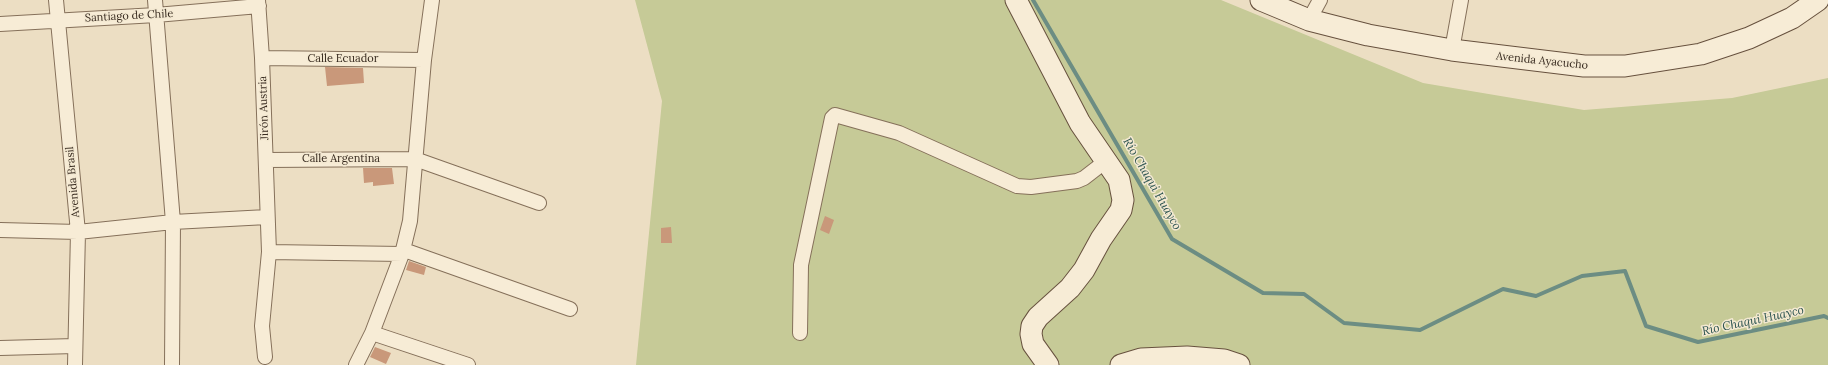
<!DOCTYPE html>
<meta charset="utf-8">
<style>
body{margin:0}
canvas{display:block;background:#ecdec3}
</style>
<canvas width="1828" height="365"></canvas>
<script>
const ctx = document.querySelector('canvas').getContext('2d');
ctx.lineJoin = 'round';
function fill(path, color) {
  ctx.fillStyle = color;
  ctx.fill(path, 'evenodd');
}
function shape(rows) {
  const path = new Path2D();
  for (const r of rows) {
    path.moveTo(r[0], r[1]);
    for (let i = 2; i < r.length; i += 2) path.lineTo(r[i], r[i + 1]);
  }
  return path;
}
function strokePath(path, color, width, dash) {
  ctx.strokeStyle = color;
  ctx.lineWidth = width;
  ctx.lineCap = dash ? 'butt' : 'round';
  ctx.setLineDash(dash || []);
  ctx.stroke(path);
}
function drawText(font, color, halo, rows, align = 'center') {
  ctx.font = font + ' Lora,serif';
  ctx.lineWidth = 3;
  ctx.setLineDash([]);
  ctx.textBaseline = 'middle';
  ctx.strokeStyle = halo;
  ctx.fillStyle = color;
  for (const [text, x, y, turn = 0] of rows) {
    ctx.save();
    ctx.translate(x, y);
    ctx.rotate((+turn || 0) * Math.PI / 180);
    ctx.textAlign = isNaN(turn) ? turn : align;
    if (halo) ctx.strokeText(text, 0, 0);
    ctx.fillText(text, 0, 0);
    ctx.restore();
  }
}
const green = shape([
 [635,0,1221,0,1423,83,1584,110,1732,98,1828,78,1828,365,636,365,662,101]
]);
const stream = shape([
 [1033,0,1172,239,1263,293,1304,294,1344,323,1420,330,1503,289,1536,296,1582,276,1625,271,1646,326,1698,342,1824,316,1828,318]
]);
const building = shape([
 [325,67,363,68,364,83,327,86],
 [363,168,392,168,394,184,373,186,373,182,364,183],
 [825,216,834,220,829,234,820,230],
 [671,227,672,243,661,243,661,228],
 [409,261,426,267,424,275,406,270],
 [375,347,391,353,386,364,370,357]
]);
const street = shape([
 [56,0,78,232,75,365],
 [155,0,173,222,172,365],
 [258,0,262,58,269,252,402,254],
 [1309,20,1320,0],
 [0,24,156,15,259,6],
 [1452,50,1461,0],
 [262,58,424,60],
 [266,160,415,159,539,203],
 [0,230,78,232,173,222,267,217],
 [404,250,570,309],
 [372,333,468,365],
 [800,333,801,265,832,118,835,115,899,133,1017,186,1031,187,1077,181,1084,178,1106,161],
 [0,348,75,346],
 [265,357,262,326,269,252],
 [356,365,372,333,402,254,410,221,424,60,432,0]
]);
const secondary = shape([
 [1016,0,1080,123,1119,180,1123,200,1121,210,1101,239,1084,270,1070,288,1038,317,1032,326,1031,334,1033,344,1048,365],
 [1261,0,1309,20,1368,35,1452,50,1584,66,1625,66,1701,54,1749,38,1792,18,1818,0],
 [1121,365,1141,359,1187,357,1224,360,1239,365]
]);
const streetNames = [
 ["Santiago de Chile",129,16,-3],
 ["Calle Ecuador",343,59],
 ["Avenida Ayacucho",1542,61,6],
 ["Jirón Austria",264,108,-92],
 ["Calle Argentina",341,159],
 ["Avenida Brasil",73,182,-95]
];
const waterNames = [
 ["Río Chaqui Huayco",1152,184,60],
 ["Río Chaqui Huayco",1753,321,-12]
];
fill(green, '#c6ca97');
strokePath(stream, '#6c8d83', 4);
fill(building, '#c9987a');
strokePath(street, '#85705a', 16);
strokePath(secondary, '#67513e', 23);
strokePath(street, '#f7ecd6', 14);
strokePath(secondary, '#f7ecd6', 21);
drawText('11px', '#36291e', '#f4e9d2', streetNames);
drawText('italic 12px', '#2e5551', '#f4e9d2', waterNames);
</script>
